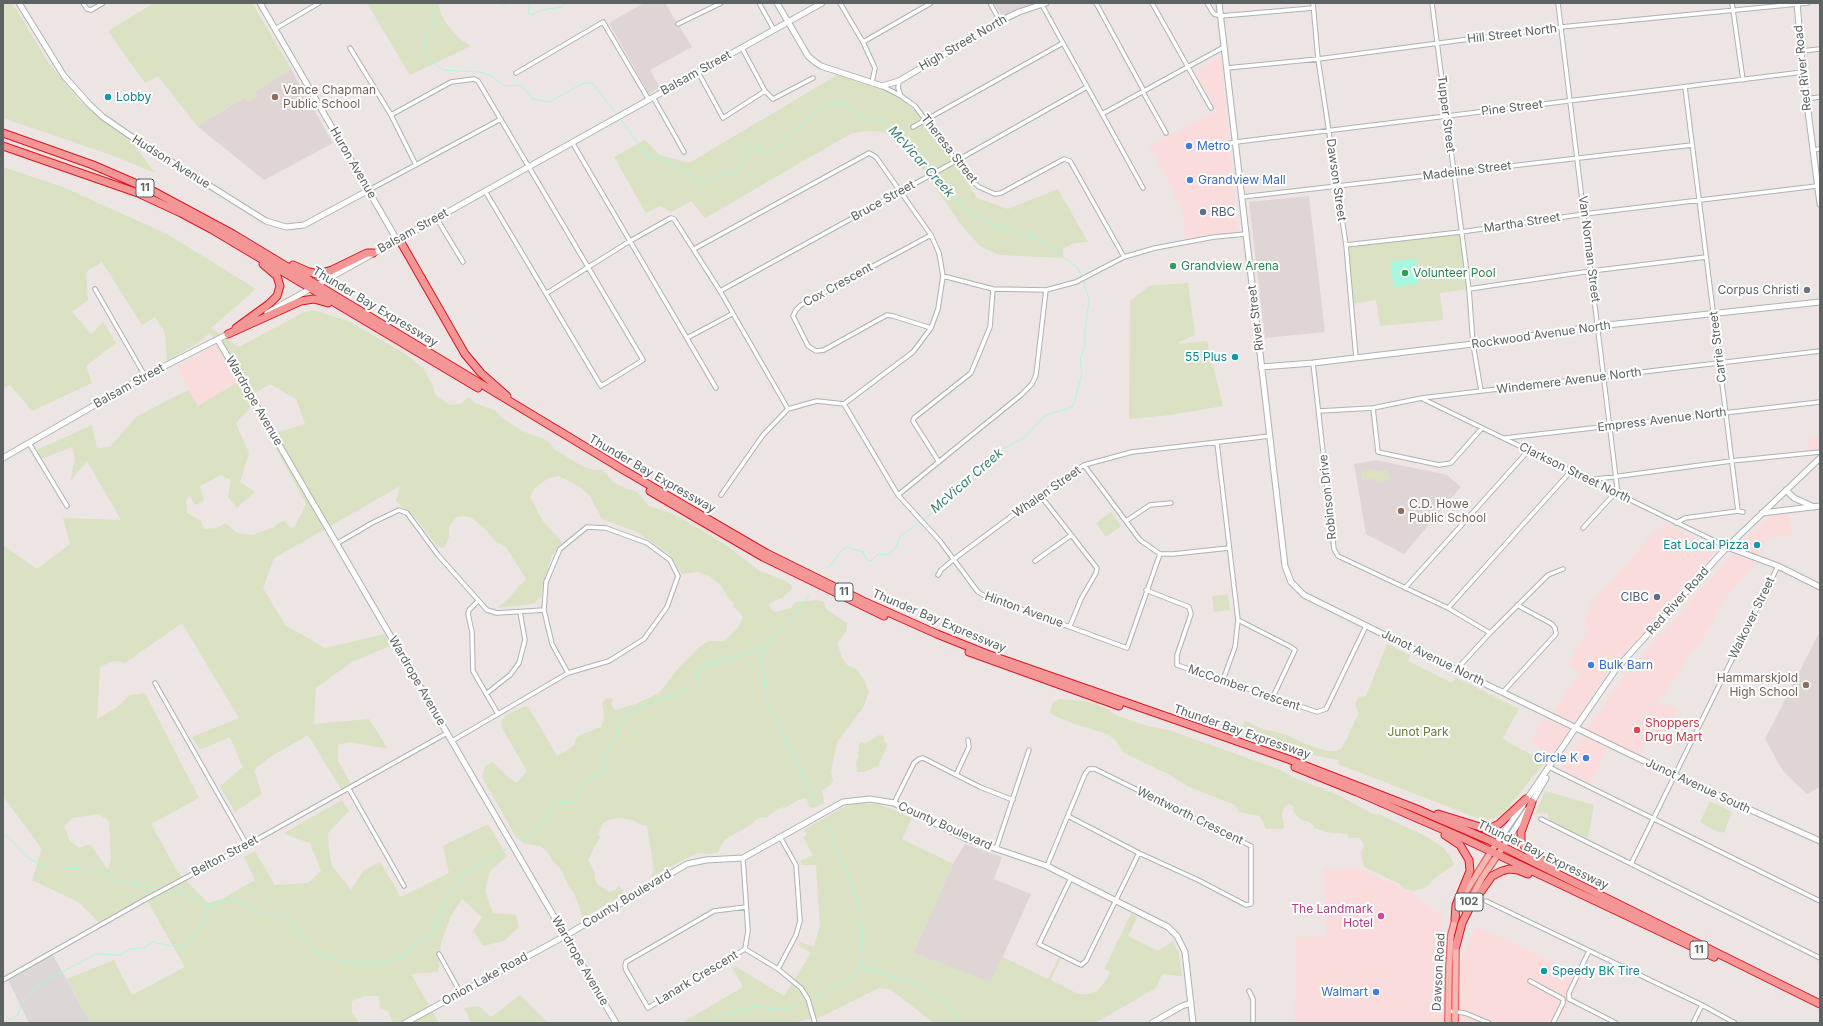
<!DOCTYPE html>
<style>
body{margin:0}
#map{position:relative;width:1823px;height:1026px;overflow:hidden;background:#ede4e4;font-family:Inter,sans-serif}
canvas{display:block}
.frame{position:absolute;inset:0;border:4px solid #5c6362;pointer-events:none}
</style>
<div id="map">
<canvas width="1823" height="1026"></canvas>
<div class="frame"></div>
</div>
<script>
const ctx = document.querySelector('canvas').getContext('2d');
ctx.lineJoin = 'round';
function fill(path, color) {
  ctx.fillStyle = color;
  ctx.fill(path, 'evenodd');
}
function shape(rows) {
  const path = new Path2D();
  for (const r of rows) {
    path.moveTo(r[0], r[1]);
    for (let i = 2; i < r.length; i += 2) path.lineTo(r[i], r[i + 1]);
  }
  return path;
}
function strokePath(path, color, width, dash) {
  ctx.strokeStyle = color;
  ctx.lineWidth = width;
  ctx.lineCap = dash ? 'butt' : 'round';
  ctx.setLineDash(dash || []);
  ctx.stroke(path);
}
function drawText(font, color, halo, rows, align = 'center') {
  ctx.font = font + ' Inter,sans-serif';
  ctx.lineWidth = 4;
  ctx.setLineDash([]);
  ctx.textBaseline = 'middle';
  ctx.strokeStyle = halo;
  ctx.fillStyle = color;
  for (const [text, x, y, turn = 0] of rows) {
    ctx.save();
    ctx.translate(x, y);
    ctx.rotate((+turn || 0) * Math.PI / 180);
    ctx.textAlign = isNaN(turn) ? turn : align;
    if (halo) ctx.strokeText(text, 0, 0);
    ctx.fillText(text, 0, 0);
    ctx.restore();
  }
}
const commercial = shape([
 [1221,56,1238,232,1185,239,1184,216,1168,180,1149,146,1217,111,1195,70],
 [216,344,238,382,198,406,177,367],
 [1820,436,1820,450,1809,452,1808,437],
 [1789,513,1792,535,1767,539,1753,566,1722,603,1713,622,1659,701,1678,710,1661,746,1647,739,1639,756,1610,742,1589,785,1560,770,1623,677,1740,546,1769,516],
 [1666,523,1717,550,1610,671,1553,755,1530,742,1542,720,1546,722,1580,673,1568,664,1589,627,1584,625,1591,604,1649,538],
 [1358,868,1409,891,1442,916,1445,1023,1295,1023,1296,937,1327,936,1323,869],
 [1477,926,1582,976,1559,1023,1459,1023,1458,972,1467,945]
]);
const industrial = shape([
 [50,950,91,1023,29,1023,6,976]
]);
const education = shape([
 [644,3,665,3,692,47,650,70,660,87,649,94,609,23],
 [994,3,1038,3,1002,16],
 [291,69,333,143,264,180,197,126],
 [1309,196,1325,332,1265,338,1249,202],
 [1376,460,1447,475,1461,487,1404,554,1366,534,1354,464],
 [1820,631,1820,787,1807,794,1783,771,1765,739],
 [965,844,1002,857,994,879,1031,894,991,983,913,953,953,864]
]);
const green = shape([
 [3,3,12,3,50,65,78,99,133,143,155,173,111,155,3,118],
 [154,3,252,3,291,69,245,97,255,92,258,97,248,103,244,97,197,126,158,76,145,83,108,31],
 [367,3,438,3,441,14,448,26,461,40,471,46,410,75],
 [837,75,883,89,905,102,926,121,955,162,977,198,1008,209,1058,189,1088,242,1074,243,1063,249,1063,258,999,255,980,246,962,226,918,163,896,138,883,132,867,131,852,133,705,218,691,201,671,212,660,206,646,213,614,157,645,140,660,155,689,163],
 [3,167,63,187,167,234,256,289,211,328,239,347,304,312,314,310,348,321,404,353,423,368,432,384,435,394,441,399,450,405,460,404,469,397,475,403,496,411,501,417,510,423,525,432,544,439,550,443,554,449,580,465,594,470,603,470,613,482,627,489,636,491,649,506,669,512,681,518,729,547,758,570,788,582,793,588,782,598,774,601,768,605,774,612,791,608,796,602,817,600,824,602,826,609,847,623,847,630,837,643,842,658,847,665,856,669,864,680,869,692,863,708,837,742,831,772,833,780,830,785,822,791,824,803,813,808,810,807,806,798,798,800,785,808,783,807,772,813,767,818,762,817,756,820,752,824,724,840,718,852,710,854,696,853,650,878,654,871,647,826,640,824,633,820,618,818,608,820,603,823,598,834,600,837,588,860,595,873,594,877,597,884,609,892,615,890,619,886,625,894,583,918,574,893,569,887,561,870,553,861,547,851,540,846,525,844,516,837,482,777,485,766,493,762,509,778,517,783,527,771,502,728,501,722,505,716,525,706,529,708,557,756,562,754,574,745,576,739,580,735,601,727,604,718,602,703,606,698,613,699,611,704,615,710,636,704,659,693,677,670,699,647,709,641,725,641,739,626,743,617,739,611,733,607,734,603,729,599,721,586,709,576,698,572,682,574,669,554,637,532,602,519,590,496,580,487,559,476,547,479,534,489,530,497,543,521,562,542,552,555,542,587,541,597,535,603,526,605,497,608,508,599,526,579,506,547,494,540,486,530,472,518,465,516,456,517,449,527,449,537,444,548,437,546,415,517,396,501,400,486,274,558,263,588,285,625,325,648,385,634,390,646,352,662,316,688,314,724,369,719,388,749,349,742,338,745,338,761,351,784,341,789,308,735,270,757,254,770,262,794,235,812,220,786,243,767,230,737,200,750,192,737,239,718,182,623,125,663,114,661,100,667,97,719,117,707,130,695,145,693,199,798,151,824,177,871,208,903,224,898,255,880,244,857,255,851,275,885,308,883,321,871,310,843,297,839,284,833,342,800,349,811,328,833,329,851,332,866,351,890,364,870,380,862,401,897,449,873,443,846,488,824,507,856,490,871,485,891,493,913,516,915,519,927,504,941,483,946,473,931,482,917,462,899,451,916,441,943,438,972,411,974,439,1023,393,1023,388,1011,380,1008,379,996,364,996,352,1001,352,1013,360,1023,91,1023,67,979,114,960,132,995,185,967,146,899,102,925,78,902,32,880,42,849,3,796,3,545,37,569,70,544,63,518,121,520,87,461,70,481,75,459,72,447,36,461,32,452,92,425,97,448,110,447,136,417,168,400,189,390,198,406,238,382,210,333,193,346,167,361,165,333,155,317,142,325,102,262,86,272,88,300,72,312,91,334,103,322,116,343,86,366,92,383,32,411,10,385,3,389],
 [270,384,296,399,305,424,269,435,306,504,294,528,289,527,285,521,278,523,274,527,253,535,237,533,226,523,217,528,204,529,200,520,187,513,186,500,190,496,195,505,204,501,200,486,221,475,231,480,228,497,237,508,255,492,240,482,249,453,236,423,251,407,247,398],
 [98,814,109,821,111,860,108,870,90,844,79,848,70,841,64,826,73,818],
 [1461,232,1469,289,1440,293,1443,320,1380,326,1376,300,1351,304,1346,246],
 [1188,283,1195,335,1179,342,1179,344,1207,341,1223,406,1170,415,1129,419,1130,301,1149,286],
 [1373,470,1374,472,1387,470,1390,480,1377,483,1375,479,1362,480,1361,472],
 [1111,512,1121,526,1106,537,1096,523],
 [1228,594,1230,610,1214,612,1212,596],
 [1387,644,1410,655,1408,661,1452,683,1455,677,1519,709,1502,739,1505,739,1506,741,1545,762,1502,815,1485,821,1338,764,1339,760,1317,756,1242,729,1244,721,1248,722,1260,728,1287,735,1306,744,1327,751,1336,751,1342,748,1359,713,1355,706,1358,697,1366,696],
 [1059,699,1085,701,1098,705,1109,710,1116,715,1147,726,1169,730,1281,770,1293,777,1340,796,1373,814,1381,815,1429,838,1444,848,1451,858,1454,865,1435,878,1427,887,1413,891,1403,888,1400,884,1364,867,1361,853,1364,845,1360,838,1349,838,1347,834,1326,832,1314,828,1314,826,1309,822,1301,820,1293,811,1293,806,1289,804,1284,807,1282,815,1284,827,1282,829,1266,829,1260,816,1239,812,1235,805,1187,786,1170,775,1124,753,1117,742,1108,734,1074,724,1053,715,1050,712,1051,708,1053,703],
 [879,735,884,736,884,742,888,744,878,766,864,772,857,772,856,763,859,756,858,753,859,749,858,746,861,742,865,744],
 [1545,791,1594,805,1588,838,1579,835,1550,820,1547,813,1535,814],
 [1710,801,1732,812,1724,833,1714,830,1700,822],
 [855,803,879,804,912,818,902,839,953,864,913,953,990,982,1003,957,1048,979,1059,957,1061,958,1051,980,1078,994,1090,994,1098,990,1106,980,1110,972,1104,969,1131,914,1137,917,1128,936,1158,951,1173,941,1179,954,1182,976,1162,974,1156,988,1095,1023,934,1023,890,989,879,988,819,1018,807,1019,794,1023,682,1023,743,987,732,967,735,966,784,996,811,953,798,945,800,942,814,947,820,925,816,865,802,865,800,861,813,855,803,837,807,835,804,830,842,808],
 [520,995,548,1023,471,1023,464,1008,479,1006,491,1017]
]);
const water = shape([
 [1416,258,1418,284,1394,287,1390,262]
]);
const stream = shape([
 [438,3,437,8,433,14,436,26,428,33,423,49,428,58,443,70,479,72,490,75,505,86,520,85,528,92,532,99,549,102,584,83,589,83,594,85,618,116],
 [500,3,504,6,507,3],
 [530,3,528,13,531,15,541,10,562,7,565,3],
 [590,3,596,3],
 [620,118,647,156,663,159,692,175,699,181,708,181,722,174,740,170,749,152,756,146,764,154,767,155,780,146,789,135,807,121,810,116,833,104,842,104,863,117,872,120,884,120,936,177,946,192,974,216,1021,235,1036,237,1077,267,1082,277],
 [923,520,956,494,996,453,1025,437,1043,417,1051,413,1064,410,1073,406,1082,375,1080,359,1085,347,1085,331,1089,300,1083,280],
 [829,567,843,549,847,547,863,552,866,559,868,560,871,561,878,554,888,555,895,549,900,536,921,522],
 [762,650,766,699,817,804],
 [826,824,834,839,834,846,847,872,860,910,859,916,863,940,861,962,862,967],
 [3,832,28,858,46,867,103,870,117,881,124,883,162,888],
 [520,841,544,823,549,816,553,805,558,802,571,803,589,780,604,774,605,768,603,764,605,753,618,737,619,729,625,721,626,711,634,715,641,708,650,704,663,698,674,696,691,687,696,682,699,669,709,663,727,661,735,657,762,649,796,614,809,595],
 [167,889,177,890,208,906],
 [209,906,225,900,237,900,262,913,285,915,294,924,306,941,315,951,331,958,353,963,380,963,394,960,408,954,413,946,431,937,448,896,460,883,461,878,466,872,508,848],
 [862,967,916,984,944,1000,955,1013,959,1023],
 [816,997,850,980,861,968],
 [5,1023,8,1020,18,1015,23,1001,26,997,47,980,96,954,120,955,130,949,143,948,153,942,180,948,191,941,203,925,209,906],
 [714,1023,720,1016,752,1007,758,1006,777,1010,799,1006]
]);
const street = shape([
 [83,3,87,9,91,10,103,3],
 [759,3,774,30],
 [840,3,863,42,875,68,872,82],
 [990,3,1000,21],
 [1096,3,1144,91],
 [1152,3,1211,108],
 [1207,3,1214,14,1221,16,1313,8],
 [1313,3,1318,59,1346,245,1356,358],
 [1432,3,1469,289,1473,344,1481,391],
 [1558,3,1618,495],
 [1732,3,1743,80],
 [1042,5,1143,188],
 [678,24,721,3],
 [275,29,319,3],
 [863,42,931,3],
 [350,48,391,115,416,165],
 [742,48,765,91,773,99,813,78],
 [1801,51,1820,49],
 [1227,68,1318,59,1561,27,1808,3],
 [698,72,723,118,765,91],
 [516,73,603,22,649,100],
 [899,81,898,88,901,96],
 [882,86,901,96,915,106,969,178,979,187,988,191,995,194,1001,193,1064,159,1070,161,1124,257],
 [1685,87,1738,511],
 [1143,92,1166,133],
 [653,97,684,152],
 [1806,99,1820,97],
 [1102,114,1224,47],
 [391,115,451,82,474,79,478,81,643,360,601,386,485,191],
 [913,127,1063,43],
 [572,142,716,388],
 [1222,145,1236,142,1803,72],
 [1813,150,1820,149],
 [369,190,501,119],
 [1242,197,1692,145],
 [437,219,463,262],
 [931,235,801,305,796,310,793,316,808,346,816,351,824,350,887,315,893,316,931,328],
 [1346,245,1461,232,1584,214,1817,186],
 [694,249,869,153,876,157,931,235,939,253,943,276,938,309,931,328,913,352,844,404,817,401,788,409],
 [943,276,993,289,1046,290,1076,282,1124,257,1155,248,1214,237,1246,234],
 [95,289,145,376],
 [1469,289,1591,271,1706,257],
 [720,291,956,161,1087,87],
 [547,293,630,241,671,218,674,219,720,291,788,409],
 [687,338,732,314],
 [1313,363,1334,549,1338,556,1448,608,1490,633],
 [1423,399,1727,547],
 [844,404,898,495,940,541,978,592,983,595,1127,648,1160,554],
 [1373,408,1378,452,1439,465,1451,463,1482,428],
 [1319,411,1373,408,1422,398,1820,351],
 [1505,438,1820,402],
 [29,443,67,506],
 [1217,443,1238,620,1235,647,1223,680],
 [939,462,913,421,914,418,971,373,990,327,993,289],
 [1084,465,1140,540,1160,554,1173,554,1229,548],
 [1590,480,1731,461,1820,452],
 [721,495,763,435,788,409],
 [898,495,1021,395,1032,384,1036,375,1046,290],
 [1040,495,1097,568,1096,573,1081,599,1070,626],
 [1126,521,1150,505,1171,503],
 [1676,523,1685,518,1738,511,1743,512],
 [1583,528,1615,493],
 [336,544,372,523,399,510,407,513,438,555,487,610,497,613,544,610],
 [1035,561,1070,536],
 [938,575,941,570,954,559,1040,495,1084,465,1132,452,1270,436],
 [1405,588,1528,451],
 [1146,590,1189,607,1191,614,1177,655,1177,665,1317,712,1326,709,1366,626],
 [478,601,469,610,468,614,472,632,473,671,498,714],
 [1448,608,1571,471],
 [1238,620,1291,647,1295,650,1273,697],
 [1456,670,1490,633,1548,575,1563,569],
 [155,683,247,845],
 [1503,692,1556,634,1555,628,1552,624,1517,605],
 [486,694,510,675,519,663,525,640,520,612],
 [452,741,568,673,609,661,644,639,667,607,678,576,670,560,647,543,606,528,587,527,560,549,546,582,544,610,552,644,568,673],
 [1551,768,1820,901],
 [956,775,969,747,968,740],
 [349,789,404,886],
 [894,803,914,763,919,759,923,758,980,787,1013,800],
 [1541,819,1820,958],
 [996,849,1029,750],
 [743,858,748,931,745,949,648,1008,626,970,625,966,626,962,714,911,746,907],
 [1631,864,1778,566],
 [1047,866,1085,774,1089,769,1095,769,1251,846,1251,904,1246,905,1198,880,1139,853,1068,816],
 [1071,878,1039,944,1081,965,1086,961,1139,853],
 [1486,901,1702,1005,1735,1023],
 [745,949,778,969,801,988,808,999,815,1023],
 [1589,951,1569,993,1569,999,1616,1023],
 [439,954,460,992],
 [778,969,796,935,800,921,796,865,780,837],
 [3,980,146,899,247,845,447,733],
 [1530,981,1563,999,1563,1003,1553,1023],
 [1249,991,1253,999,1253,1023],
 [1448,1011,1465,1013,1489,1023],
 [1693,1023,1702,1005]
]);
const secondary = shape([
 [19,3,64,76,89,104,103,117,132,137,266,221,286,227,304,225,369,190],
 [260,3,397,240],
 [777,3,808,56,815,62,821,66,882,86,899,81,1000,21,1019,12,1046,3],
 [1219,3,1285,566,1291,582,1304,595,1403,644,1675,776,1820,841],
 [1797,3,1803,72,1820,204],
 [267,313,822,3],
 [218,340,616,1023],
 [1261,367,1313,363,1473,344,1598,326,1820,302],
 [3,458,145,376,230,333],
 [1786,490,1794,498,1814,507],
 [1762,513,1820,506],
 [1727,547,1778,566,1820,587],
 [1531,804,1546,778],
 [1496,844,1616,669,1727,547,1820,458],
 [1503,847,1527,810],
 [405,1023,565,936,687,864,706,860,743,858,843,802,870,799,894,803,967,839,1047,866,1168,927,1177,936,1185,952,1193,1023],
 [1152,1023,1182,1006,1191,1003]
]);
const primary = shape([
 [1458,908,1465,893,1496,844],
 [1465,910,1482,878,1503,847],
 [1448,1023,1449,967,1451,935,1456,916],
 [1455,1023,1456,943]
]);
const highway = shape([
 [3,133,93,165,153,191,233,234,622,469,766,553,863,601,937,634,987,654,1288,759,1414,808,1491,841,1820,1004],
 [3,146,138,193,181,213,211,229,478,388],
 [399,239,465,354,481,373,507,396],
 [293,265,309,272,318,274,332,270,367,253,373,253],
 [236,328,269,304,277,296,280,286,277,276,263,264],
 [228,334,301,301,314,299,328,303],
 [650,491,763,557,884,616],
 [969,652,1119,706],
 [1295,767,1357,792,1467,840,1714,957],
 [1532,802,1521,832,1521,842,1530,853,1552,866],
 [1438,814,1480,827,1489,829,1499,824,1526,799],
 [1445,835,1460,845,1469,860,1470,871,1456,905,1455,919],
 [1456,946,1462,923,1470,907,1492,876,1502,871,1509,869,1518,870,1528,874]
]);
const markers = [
 [108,97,4,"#0f9aa8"],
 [275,97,4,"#8d6e63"],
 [1189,146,4,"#3f7fe0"],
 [1190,180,4,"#3f7fe0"],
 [1203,212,4,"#5c6f8a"],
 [1173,266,4,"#2e9e5b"],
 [1405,273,4,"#2e9e5b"],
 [1807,290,4,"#6b7280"],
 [1235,357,4,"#0f9aa8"],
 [1401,511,4,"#8d6e63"],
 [1757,545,4,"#0f9aa8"],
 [1657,597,4,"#5c6f8a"],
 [1591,665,4,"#3f7fe0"],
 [1806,685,4,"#8d6e63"],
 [1637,730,4,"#e0444e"],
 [1586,758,4,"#3f7fe0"],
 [1381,916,4,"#d1479c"],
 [1544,971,4,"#0f9aa8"],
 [1376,992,4,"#3f7fe0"]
];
const shields = [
 [145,188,18],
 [844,592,18],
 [1469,902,28],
 [1699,950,18]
];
const shieldNames = [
 ["11",145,188],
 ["11",844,592],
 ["102",1469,902],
 ["11",1699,950]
];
const streetNames = [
 ["Hill Street North",1512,34,-7],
 ["High Street North",963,43,-30],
 ["Red River Road",1803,68,-96],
 ["Balsam Street",696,73,-29],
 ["Pine Street",1512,108,-7],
 ["Tupper Street",1446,114,83],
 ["Theresa Street",949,149,52],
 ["Hudson Avenue",171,162,32],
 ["Huron Avenue",353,163,60],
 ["Madeline Street",1467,171,-7],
 ["Dawson Street",1336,180,82],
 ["Bruce Street",883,201,-29],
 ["Martha Street",1522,223,-9],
 ["Balsam Street",413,231,-29],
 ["Van Norman Street",1589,249,83],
 ["Cox Crescent",838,285,-29],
 ["Thunder Bay Expressway",375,307,31],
 ["River Street",1256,318,-97],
 ["Rockwood Avenue North",1541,335,-8],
 ["Carrie Street",1718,347,-97],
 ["Windemere Avenue North",1569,381,-7],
 ["Balsam Street",129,386,-29],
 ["Wardrope Avenue",254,401,60],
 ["Empress Avenue North",1662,420,-7],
 ["Clarkson Street North",1575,473,26],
 ["Thunder Bay Expressway",652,474,30],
 ["Whalen Street",1047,492,-35],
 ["Robinson Drive",1328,497,-96],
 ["Red River Road",1678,601,-48],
 ["Hinton Avenue",1024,610,20],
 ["Walkover Street",1752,618,-64],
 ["Thunder Bay Expressway",939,621,23],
 ["Junot Avenue North",1433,658,26],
 ["Wardrope Avenue",417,681,60],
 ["McComber Crescent",1244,688,19],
 ["Thunder Bay Expressway",1242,732,19],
 ["Junot Avenue South",1698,786,25],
 ["Wentworth Crescent",1190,816,26],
 ["County Boulevard",945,826,24],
 ["Thunder Bay Expressway",1543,855,26],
 ["Belton Street",225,856,-28],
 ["County Boulevard",627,899,-31],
 ["Wardrope Avenue",580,961,60],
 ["Dawson Road",1439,972,-87],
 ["Lanark Crescent",697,978,-31],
 ["Onion Lake Road",485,979,-29]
];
const educationNames = [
 ["Vance Chapman",283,90],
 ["Public School",283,104],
 ["C.D. Howe",1409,504],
 ["Public School",1409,518],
 ["Hammarskjold",1798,678,"right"],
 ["High School",1798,692,"right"]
];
const cultureNames = [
 ["Lobby",116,97],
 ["55 Plus",1227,357,"right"],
 ["Eat Local Pizza",1749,545,"right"],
 ["Speedy BK Tire",1552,971]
];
const shopNames = [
 ["Metro",1197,146],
 ["Grandview Mall",1198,180],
 ["Bulk Barn",1599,665],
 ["Circle K",1578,758,"right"],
 ["Walmart",1368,992,"right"]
];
const serviceNames = [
 ["RBC",1211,212],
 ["CIBC",1649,597,"right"]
];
const leisureNames = [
 ["Grandview Arena",1181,266],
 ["Volunteer Pool",1413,273]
];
const worshipNames = [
 ["Corpus Christi",1799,290]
];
const healthNames = [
 ["Shoppers",1645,723],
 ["Drug Mart",1645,737]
];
const parkNames = [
 ["Junot Park",1418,732]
];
const hotelNames = [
 ["The Landmark",1373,909],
 ["Hotel",1373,923]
];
const waterNames = [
 ["McVicar Creek",921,162,48],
 ["McVicar Creek",967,481,-41]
];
fill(commercial, '#fadcdc');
fill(industrial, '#dcd6d6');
fill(education, '#e0d5d5');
fill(green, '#dae2c3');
fill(water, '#aaf7df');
strokePath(stream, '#aaf7df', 1);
strokePath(street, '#adb3b2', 5.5);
strokePath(secondary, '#acb4b2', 7);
strokePath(primary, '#e46669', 8);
strokePath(highway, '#dc1520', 9);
strokePath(street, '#fff', 3.5);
strokePath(secondary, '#fff', 5);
strokePath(primary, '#f7b6af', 5.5);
strokePath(highway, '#f39695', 7);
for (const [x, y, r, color] of markers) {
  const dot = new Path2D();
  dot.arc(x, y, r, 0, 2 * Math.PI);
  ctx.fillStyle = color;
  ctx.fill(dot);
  strokePath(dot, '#fff', 1.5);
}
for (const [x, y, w] of shields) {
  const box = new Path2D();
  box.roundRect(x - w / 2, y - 9, w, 18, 3);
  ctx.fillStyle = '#fff';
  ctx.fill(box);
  strokePath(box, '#5c6362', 1);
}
drawText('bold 11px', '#5c6362', null, shieldNames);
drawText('12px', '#5c6362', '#fff', streetNames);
drawText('12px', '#785e54', '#fff', educationNames, 'left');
drawText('12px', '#0d838f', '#fff', cultureNames, 'left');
drawText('12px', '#366cbe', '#fff', shopNames, 'left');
drawText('12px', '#4e5e75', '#fff', serviceNames, 'left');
drawText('12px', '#27864d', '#fff', leisureNames, 'left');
drawText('12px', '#5b616d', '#fff', worshipNames, 'right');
drawText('12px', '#be3a42', '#fff', healthNames, 'left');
drawText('12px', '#677b3b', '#fff', parkNames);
drawText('12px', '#b23c85', '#fff', hotelNames, 'right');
drawText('italic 13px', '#397e6e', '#fff', waterNames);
</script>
